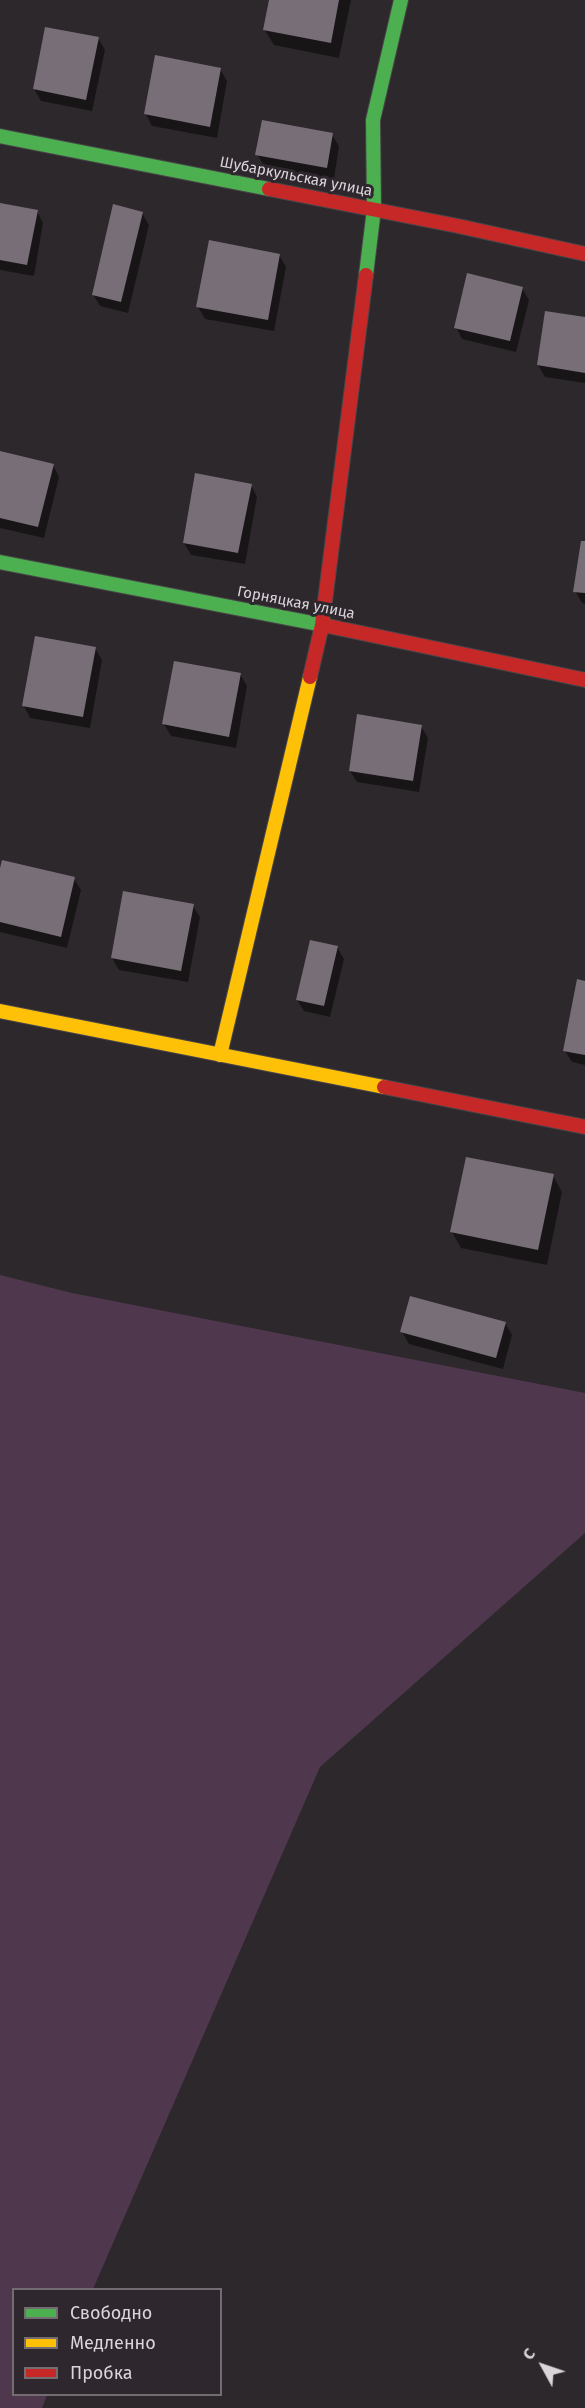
<!DOCTYPE html>
<meta charset="utf-8">
<style>
body{margin:0}
#map{position:relative;width:585px;height:2408px;overflow:hidden;background:#2d282c;font-family:"Fira Sans",sans-serif}
canvas{display:block}
.legend{position:absolute;left:12px;top:2288px;width:210px;height:108px;box-sizing:border-box;background:#2e272d;border:2px solid #736d72;margin:0;padding:8px 10px;list-style:none;font-size:18px;color:#dad5d9}
.legend li{display:flex;align-items:center;gap:12px;height:30px}
.legend b{width:30px;border:2px solid #736d72}
.north{position:absolute;left:513px;top:2336px;width:60px;height:60px;-webkit-text-stroke:4px #2e272d;paint-order:stroke;rotate:310deg;font-size:16px;font-weight:700;line-height:24px;text-align:center;color:#dad5d9}
.north::after{content:'';display:block;margin:auto;width:21px;height:27px;background:#dad5d9;clip-path:polygon(50% 0,100% 100%,50% 72%,0 100%)}
</style>
<div id="map">
<canvas width="585" height="2408"></canvas>
<ul class="legend">
<li><b style="height:8px;background:#4caf50"></b>Свободно</li>
<li><b style="height:8px;background:#ffc107"></b>Медленно</li>
<li><b style="height:8px;background:#c62828"></b>Пробка</li>
</ul>
<div class="north">С</div>
</div>
<script>
const ctx = document.querySelector('canvas').getContext('2d');
ctx.lineJoin = 'round';
function fill(path, color) {
  ctx.fillStyle = color;
  ctx.fill(path, 'evenodd');
}
function shape(rows) {
  const path = new Path2D();
  for (const r of rows) {
    path.moveTo(r[0], r[1]);
    for (let i = 2; i < r.length; i += 2) path.lineTo(r[i], r[i + 1]);
  }
  return path;
}
function strokePath(path, color, width, dash) {
  ctx.strokeStyle = color;
  ctx.lineWidth = width;
  ctx.lineCap = dash ? 'butt' : 'round';
  ctx.setLineDash(dash || []);
  ctx.stroke(path);
}
function drawText(font, color, halo, rows, align = 'center') {
  ctx.font = font + ' "Fira Sans",sans-serif';
  ctx.lineWidth = 6;
  ctx.setLineDash([]);
  ctx.textBaseline = 'middle';
  ctx.strokeStyle = halo;
  ctx.fillStyle = color;
  for (const [text, x, y, turn = 0] of rows) {
    ctx.save();
    ctx.translate(x, y);
    ctx.rotate((+turn || 0) * Math.PI / 180);
    ctx.textAlign = isNaN(turn) ? turn : align;
    if (halo) ctx.strokeText(text, 0, 0);
    ctx.fillText(text, 0, 0);
    ctx.restore();
  }
}
const green = shape([
 [0,1275,72,1293,585,1393,585,1533,320,1767,93,2289,14,2290,14,2394,47,2395,42,2408,0,2408]
]);
const shadow = shape([
 [270,0,351,0,339,58,274,45,264,29],
 [98,38,105,50,92,111,41,101,34,89],
 [220,69,227,81,217,138,152,126,146,114],
 [332,135,339,146,334,179,264,166,257,154],
 [0,205,37,211,43,223,34,276,0,270],
 [142,213,149,225,128,313,100,306,93,294],
 [279,255,286,267,274,331,205,319,198,307],
 [522,288,529,300,516,352,462,339,456,327],
 [585,319,585,383,545,377,538,365],
 [0,452,53,465,59,477,44,538,0,528],
 [251,485,257,497,245,564,191,555,184,543],
 [585,543,585,604,582,603,575,591],
 [95,648,102,660,90,728,30,718,24,706],
 [240,674,247,686,236,748,171,736,164,724],
 [421,726,428,738,419,792,357,782,350,771],
 [0,875,74,879,81,890,67,948,0,932],
 [193,906,200,917,188,982,119,970,112,958],
 [337,947,344,959,330,1017,304,1011,297,1000],
 [585,982,585,1065,572,1062,565,1051],
 [553,1176,562,1192,547,1265,461,1248,452,1232],
 [505,1323,512,1335,503,1369,409,1344,402,1332]
]);
const building = shape([
 [269,0,339,0,331,43,263,30],
 [45,27,99,37,86,100,33,89],
 [155,55,221,68,210,127,144,114],
 [262,120,333,133,327,168,255,155],
 [0,203,38,210,27,265,0,260],
 [113,204,143,212,121,302,92,295],
 [209,240,280,254,268,320,196,307],
 [467,273,523,287,510,341,454,328],
 [545,311,585,317,585,373,537,365],
 [0,451,54,464,38,527,0,518],
 [195,473,252,484,238,553,183,543],
 [581,541,585,541,585,593,573,592],
 [35,636,96,647,83,717,22,706],
 [174,661,241,673,229,737,162,724],
 [357,714,422,725,413,781,349,771],
 [2,860,75,877,61,937,0,922,0,868],
 [123,891,194,904,181,971,111,958],
 [310,940,338,946,324,1006,296,1000],
 [577,979,585,981,585,1055,563,1051],
 [466,1157,554,1174,538,1250,450,1232],
 [410,1296,506,1322,496,1358,400,1332]
]);
const fast = shape([
 [0,136,269,189],
 [366,275,374,209,373,120,401,0],
 [0,562,328,626]
]);
const slow = shape([
 [0,1011,384,1087],
 [220,1055,310,677]
]);
const jam = shape([
 [269,189,458,226,585,254],
 [328,626,585,680],
 [310,677,322,625,366,275],
 [384,1087,585,1127]
]);
const streetNames = [
 ["Шубаркульская улица",296,177,11],
 ["Горняцкая улица",296,603,11]
];
fill(green, '#4f384d');
fill(shadow, '#0007');
fill(building, '#786e77');
strokePath(fast, '#484548', 16);
strokePath(slow, '#484548', 16);
strokePath(jam, '#484548', 16);
strokePath(fast, '#4caf50', 14);
strokePath(slow, '#ffc107', 14);
strokePath(jam, '#c62828', 14);
drawText('15px', '#dad5d9', '#2e272d', streetNames);
</script>
